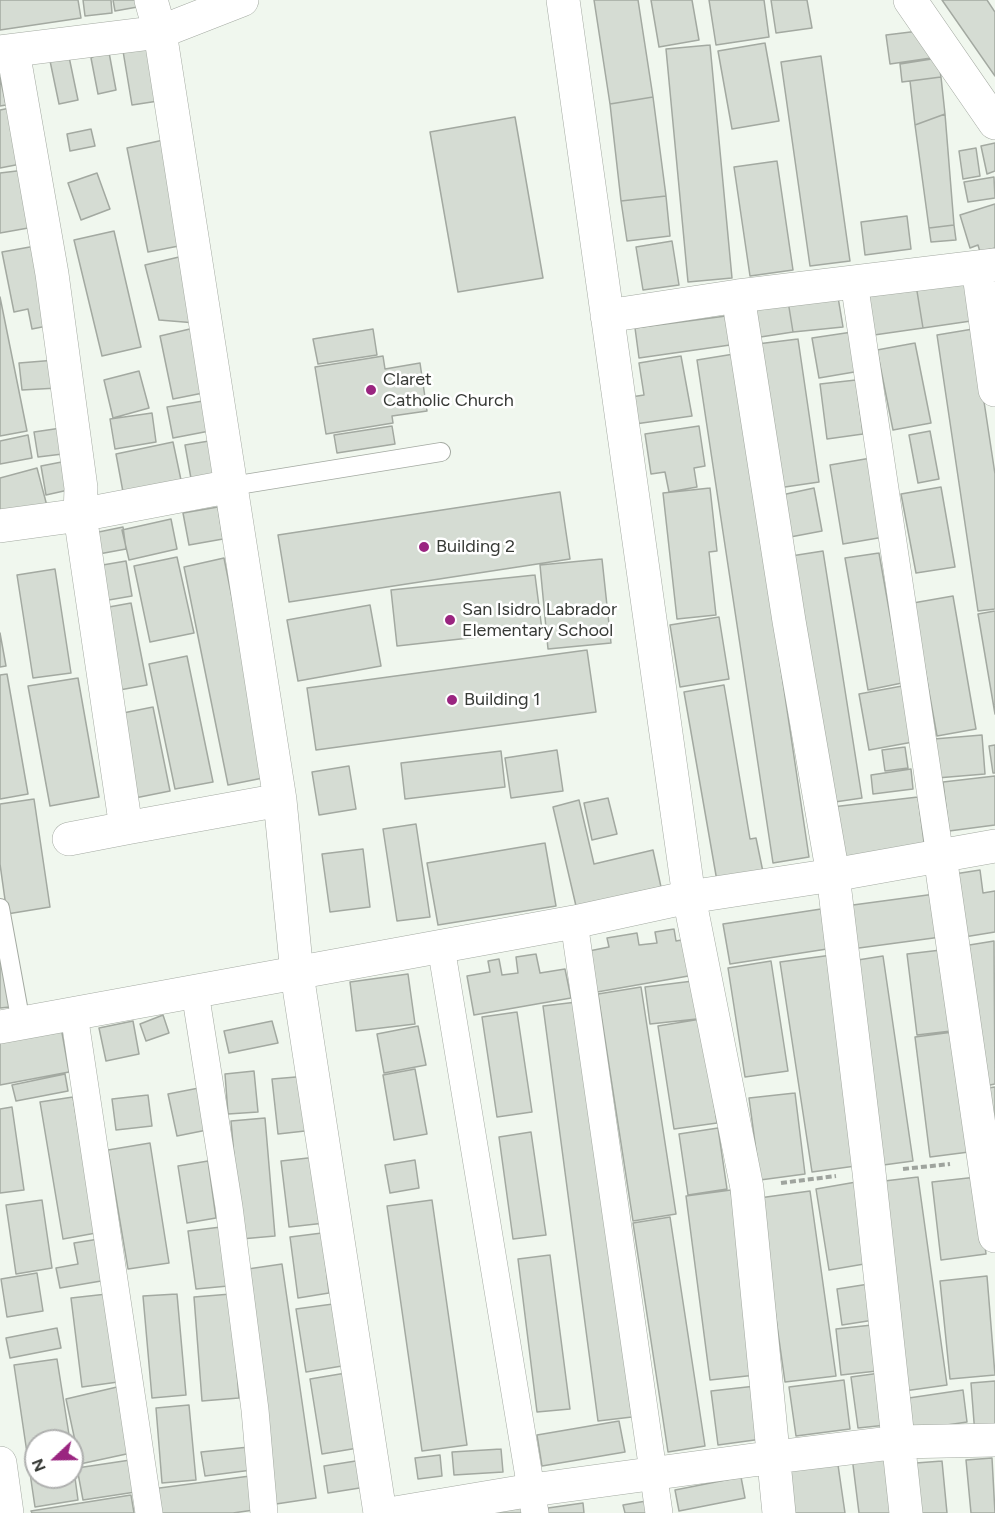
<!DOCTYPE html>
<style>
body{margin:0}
#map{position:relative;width:995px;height:1513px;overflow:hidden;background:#f0f7ee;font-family:Figtree,sans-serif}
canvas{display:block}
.north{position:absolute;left:24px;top:1429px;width:60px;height:60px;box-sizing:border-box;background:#fff;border:2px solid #afb0af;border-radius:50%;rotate:248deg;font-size:16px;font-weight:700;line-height:24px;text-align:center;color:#373a36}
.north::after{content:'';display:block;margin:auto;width:21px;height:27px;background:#9a2580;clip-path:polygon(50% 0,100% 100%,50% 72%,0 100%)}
</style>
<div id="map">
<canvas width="995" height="1513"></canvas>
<div class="north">N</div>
</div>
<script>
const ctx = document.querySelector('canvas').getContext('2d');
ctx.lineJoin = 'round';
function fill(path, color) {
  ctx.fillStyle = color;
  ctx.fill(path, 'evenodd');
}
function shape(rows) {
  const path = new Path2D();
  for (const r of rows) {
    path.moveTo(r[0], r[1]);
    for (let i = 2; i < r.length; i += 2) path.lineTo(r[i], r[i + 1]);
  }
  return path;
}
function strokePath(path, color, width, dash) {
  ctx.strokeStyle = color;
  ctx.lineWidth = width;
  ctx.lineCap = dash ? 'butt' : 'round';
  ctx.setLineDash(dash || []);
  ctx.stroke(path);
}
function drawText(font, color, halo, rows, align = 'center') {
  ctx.font = font + ' Figtree,sans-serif';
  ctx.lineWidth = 5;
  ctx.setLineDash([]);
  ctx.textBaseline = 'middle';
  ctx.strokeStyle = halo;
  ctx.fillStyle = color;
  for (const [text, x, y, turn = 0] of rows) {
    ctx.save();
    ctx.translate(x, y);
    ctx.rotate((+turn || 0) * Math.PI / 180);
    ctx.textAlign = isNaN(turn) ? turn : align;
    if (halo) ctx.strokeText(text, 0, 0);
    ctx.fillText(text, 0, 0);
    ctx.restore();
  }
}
const building = shape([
 [0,0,78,0,81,18,0,30,0,0],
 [83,0,111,0,112,13,85,16,83,0],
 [113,0,142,0,143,6,115,11,113,0],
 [594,0,638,0,653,97,610,104,594,0],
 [651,0,692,0,699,40,659,47,651,0],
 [709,0,764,0,769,37,716,45,709,0],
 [771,0,807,0,812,28,776,33,771,0],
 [942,0,987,0,995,12,995,76,942,0],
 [927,30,931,58,890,64,886,35,927,30],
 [765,43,779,121,732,129,718,51,765,43],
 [710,45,732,278,688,282,666,49,710,45],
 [156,46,165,100,132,105,123,51,156,46],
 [108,47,116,90,98,94,91,58,108,47],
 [68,52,78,100,59,104,49,56,68,52],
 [821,56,850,261,810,266,781,62,821,56],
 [938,58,941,77,902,82,900,64,938,58],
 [0,77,6,105,0,106,0,77],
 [941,77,945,114,915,125,910,81,941,77],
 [653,97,666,196,621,201,610,104,653,97],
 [20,106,31,162,0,168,0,110,20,106],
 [945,114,954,225,929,228,915,125,945,114],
 [515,117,543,278,458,292,430,132,515,117],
 [91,129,95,146,70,151,67,134,91,129],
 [168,139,189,244,148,252,127,148,168,139],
 [995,143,995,171,987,174,981,146,995,143],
 [976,148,980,176,963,179,959,151,976,148],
 [777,161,793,270,750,276,734,167,777,161],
 [25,170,34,227,0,233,0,173,25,170],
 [97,173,110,209,81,220,68,183,97,173],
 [994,177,995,198,968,202,964,182,994,177],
 [666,196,670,236,627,241,621,201,666,196],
 [995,204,995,248,980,252,978,245,970,248,960,215,995,204],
 [907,216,911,249,865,255,861,222,907,216],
 [954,225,956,240,931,242,929,228,954,225],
 [114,231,141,347,102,356,74,240,114,231],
 [672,241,679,285,643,290,636,247,672,241],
 [41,245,57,324,32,329,28,309,14,312,2,252,41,245],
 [179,257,196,323,159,320,145,265,179,257],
 [965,278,971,321,923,328,916,285,965,278],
 [916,285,923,328,874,335,868,291,916,285],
 [0,297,27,431,0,436,0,297],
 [838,297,843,327,793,332,788,301,838,297],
 [788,301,793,332,754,338,749,307,788,301],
 [726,316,730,345,639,358,635,328,726,316],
 [194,328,208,392,173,399,160,336,194,328],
 [373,329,377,355,318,364,313,339,373,329],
 [973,329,995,474,995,609,978,611,937,335,973,329],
 [859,331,866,370,819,378,812,338,859,331],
 [798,339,819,482,778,488,757,344,798,339],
 [915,343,931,423,893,430,877,350,915,343],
 [734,354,809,857,773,863,697,360,734,354],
 [383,356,385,369,420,363,427,411,392,416,393,423,326,434,315,367,383,356],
 [681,356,692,416,635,424,631,397,644,395,639,363,681,356],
 [56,360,58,388,22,390,19,363,56,360],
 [139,371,149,408,113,418,104,380,139,371],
 [856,380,863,434,827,439,820,384,856,380],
 [215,399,220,429,173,438,167,407,215,399],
 [152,413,156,442,115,449,110,419,152,413],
 [392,426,395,444,337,453,334,435,392,426],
 [699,426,705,466,694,468,697,487,669,492,665,472,651,474,645,434,699,426],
 [68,427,71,453,38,457,34,432,68,427],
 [930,431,939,479,918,483,909,435,930,431],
 [28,435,32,458,0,464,0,441,28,435],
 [215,440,222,479,192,484,185,445,215,440],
 [173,442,181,480,123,492,116,454,173,442],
 [871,458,884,537,843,544,830,465,871,458],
 [72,460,77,488,46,495,41,466,72,460],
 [37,468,47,506,0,518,0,478,37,468],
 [941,487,955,567,916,573,901,494,941,487],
 [710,488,717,551,709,552,716,615,677,619,663,493,710,488],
 [814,488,822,531,785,538,777,496,814,488],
 [560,492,570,559,289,602,278,535,560,492],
 [218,507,223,539,189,545,183,513,218,507],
 [171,519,177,549,129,560,122,530,171,519],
 [123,527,126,549,88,556,84,535,123,527],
 [823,551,862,798,828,803,791,556,823,551],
 [879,553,902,683,868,690,845,558,879,553],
 [177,557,194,633,150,642,134,566,177,557],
 [224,558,268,777,228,785,184,567,224,558],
 [602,559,611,643,548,649,540,565,602,559],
 [126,561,132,596,97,602,91,567,126,561],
 [55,569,71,673,33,678,17,575,55,569],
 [535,575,542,630,397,646,391,590,535,575],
 [953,596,976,729,937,736,913,603,953,596],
 [131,603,147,685,114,691,98,609,131,603],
 [370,605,381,666,298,681,287,620,370,605],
 [995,611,995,714,978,614,995,611],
 [719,617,729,679,680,687,670,625,719,617],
 [0,633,6,666,0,667,0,633],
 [587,650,596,712,316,750,307,688,587,650],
 [187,656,213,782,175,789,149,664,187,656],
 [7,674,28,794,0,799,0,675,7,674],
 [78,678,99,797,50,806,28,686,78,678],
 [724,685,750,839,756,838,763,872,717,881,684,692,724,685],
 [902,686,913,742,869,750,859,694,902,686],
 [153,707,170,791,130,799,113,715,153,707],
 [982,735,985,774,937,778,934,739,982,735],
 [995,745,995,773,993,773,989,746,995,745],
 [905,747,908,768,885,771,882,750,905,747],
 [557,750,563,791,511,798,505,758,557,750],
 [501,751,505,787,405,799,401,763,501,751],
 [349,766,356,809,319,815,312,772,349,766],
 [911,769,913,789,873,794,871,775,911,769],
 [995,776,995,825,949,831,943,782,995,776],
 [918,797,925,850,839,861,832,807,918,797],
 [608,798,617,834,592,840,584,803,608,798],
 [34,799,50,907,7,914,0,864,0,804,34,799],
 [579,800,594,864,653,850,661,887,576,906,553,807,579,800],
 [416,824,430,917,397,921,383,829,416,824],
 [545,843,556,906,438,925,427,863,545,843],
 [363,849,370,907,330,912,322,854,363,849],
 [980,870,983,893,995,891,995,932,958,938,948,875,980,870],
 [935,894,941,937,844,950,838,907,935,894],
 [821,909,827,949,730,964,723,924,821,909],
 [674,929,676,941,687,939,694,975,597,992,589,951,609,947,607,938,637,933,639,945,657,943,655,932,674,929],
 [994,941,995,1084,980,1087,957,947,994,941],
 [941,950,951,1031,917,1035,907,954,941,950],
 [536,954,540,973,565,969,571,998,474,1015,467,976,490,972,488,961,499,959,502,975,518,973,516,957,536,954],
 [832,955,863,1165,812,1172,780,962,832,955],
 [883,956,913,1161,876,1166,845,962,883,956],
 [5,961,10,1007,0,1008,0,962,5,961],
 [771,961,788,1071,745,1077,728,968,771,961],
 [408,974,415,1024,356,1031,350,982,408,974],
 [701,980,706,1018,650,1024,645,987,701,980],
 [641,987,676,1214,633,1221,598,994,641,987],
 [577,1002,632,1417,598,1421,543,1006,577,1002],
 [517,1012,532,1112,497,1117,482,1017,517,1012],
 [163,1015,169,1033,146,1041,140,1024,163,1015],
 [701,1019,717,1123,674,1129,658,1026,701,1019],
 [133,1021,139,1054,106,1061,99,1028,133,1021],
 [272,1021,278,1043,229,1053,224,1031,272,1021],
 [418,1026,426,1065,384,1073,377,1034,418,1026],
 [61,1027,69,1072,0,1085,0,1039,61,1027],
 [953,1032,969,1152,930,1157,915,1037,953,1032],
 [415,1069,427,1134,394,1140,383,1075,415,1069],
 [254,1071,258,1112,228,1114,225,1074,254,1071],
 [65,1074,68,1091,16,1101,12,1085,65,1074],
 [308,1076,314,1130,278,1134,272,1079,308,1076],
 [204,1087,212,1129,177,1136,168,1094,204,1087],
 [995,1087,995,1151,982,1089,995,1087],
 [795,1093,805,1174,760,1180,749,1098,795,1093],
 [148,1095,152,1126,116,1130,112,1099,148,1095],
 [73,1097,96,1233,63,1239,40,1102,73,1097],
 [12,1107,24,1190,0,1193,0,1109,12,1107],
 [265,1118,275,1236,241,1239,231,1121,265,1118],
 [718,1128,727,1189,688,1195,679,1134,718,1128],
 [531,1132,546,1235,513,1239,499,1137,531,1132],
 [150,1143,169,1263,128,1269,108,1150,150,1143],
 [317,1157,325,1223,289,1227,281,1161,317,1157],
 [415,1160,419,1188,390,1193,385,1165,415,1160],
 [208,1161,216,1218,187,1223,178,1166,208,1161],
 [918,1177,947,1385,904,1391,876,1182,918,1177],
 [977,1177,986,1254,941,1260,932,1182,977,1177],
 [862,1181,876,1262,829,1270,816,1189,862,1181],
 [731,1190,756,1375,710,1380,686,1196,731,1190],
 [810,1191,836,1376,785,1382,759,1198,810,1191],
 [42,1200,52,1268,16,1274,6,1205,42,1200],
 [432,1200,467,1445,422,1451,387,1206,432,1200],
 [670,1217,705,1446,668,1452,633,1223,670,1217],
 [221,1227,228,1286,196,1289,188,1231,221,1227],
 [322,1233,329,1293,298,1298,290,1237,322,1233],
 [99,1239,107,1280,60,1288,56,1268,78,1264,74,1243,99,1239],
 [550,1255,570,1409,537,1412,518,1259,550,1255],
 [282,1264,316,1498,276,1504,241,1270,282,1264],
 [37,1273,43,1311,7,1317,1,1279,37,1273],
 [987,1276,995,1375,950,1379,940,1281,987,1276],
 [869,1284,874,1320,842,1325,837,1289,869,1284],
 [107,1294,118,1382,82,1387,71,1298,107,1294],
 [177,1294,186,1395,152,1398,143,1296,177,1294],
 [231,1294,239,1398,202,1401,194,1297,231,1294],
 [333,1304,342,1366,306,1372,296,1309,333,1304],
 [881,1324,886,1370,841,1375,836,1329,881,1324],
 [57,1328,61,1348,10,1358,6,1338,57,1328],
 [57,1359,70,1441,36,1441,36,1477,72,1477,72,1456,78,1500,35,1507,14,1365,57,1359],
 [346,1373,358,1448,322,1454,310,1379,346,1373],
 [880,1373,887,1425,858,1428,851,1377,880,1373],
 [844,1380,850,1429,796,1436,789,1387,844,1380],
 [995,1381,995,1434,975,1435,971,1383,995,1381],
 [756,1386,762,1439,718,1445,711,1391,756,1386],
 [117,1387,131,1453,80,1464,66,1399,117,1387],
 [963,1390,967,1422,907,1431,902,1399,963,1390],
 [189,1405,196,1480,162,1483,156,1408,189,1405],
 [619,1421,625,1452,542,1466,537,1435,619,1421],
 [249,1447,252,1470,205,1476,201,1452,249,1447],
 [501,1449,503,1472,454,1475,452,1452,501,1449],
 [889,1453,897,1513,859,1513,852,1457,889,1453],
 [440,1455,442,1476,418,1479,415,1458,440,1455],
 [837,1458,845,1513,795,1513,787,1465,837,1458],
 [992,1458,995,1513,971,1513,966,1460,992,1458],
 [137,1459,142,1491,83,1500,77,1468,137,1459],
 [362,1460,366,1487,328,1493,324,1466,362,1460],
 [942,1461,947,1513,908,1513,903,1464,942,1461],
 [250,1476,254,1510,233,1513,156,1513,152,1489,250,1476],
 [741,1477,745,1498,679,1511,675,1490,741,1477],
 [131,1495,134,1513,32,1513,31,1511,131,1495],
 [652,1500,654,1513,625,1513,623,1505,652,1500],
 [527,1501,528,1513,489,1513,527,1501],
 [583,1503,584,1513,548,1513,548,1508,583,1503]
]);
const path = shape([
 [903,1169,950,1164],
 [781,1183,836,1176]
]);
const service = shape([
 [232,486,441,452],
 [0,908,21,1023]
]);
const pedestrian = shape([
 [854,282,940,856],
 [574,922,659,1513],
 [441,947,535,1513],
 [195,992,229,1207,255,1410,264,1513],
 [74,1014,149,1513]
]);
const minor = shape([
 [151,0,160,32,280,800,297,974,380,1513],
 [563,0,689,897,747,1188,779,1513],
 [910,0,995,123],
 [13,51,52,274,81,488,80,515,126,828,280,800],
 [0,52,160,32,242,0],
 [978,267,995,390],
 [738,296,789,621,833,875,869,1172,906,1513],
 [607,316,738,296,995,265],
 [0,526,80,515,232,486],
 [69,839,126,828],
 [940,856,995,1236],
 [0,1463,7,1513],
 [395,1513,532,1490,775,1457,899,1442,995,1440]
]);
const tertiary = shape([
 [0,1027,574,922,689,897,833,875,995,846]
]);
const markers = [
 [371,390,6,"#9a2580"],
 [424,547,6,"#9a2580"],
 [450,620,6,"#9a2580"],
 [452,700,6,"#9a2580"]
];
const poiNames = [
 ["Claret",383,380],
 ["Catholic Church",383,401],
 ["Building 2",436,547],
 ["San Isidro Labrador",462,610],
 ["Elementary School",462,631],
 ["Building 1",464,700]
];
fill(building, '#d5dcd3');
strokePath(building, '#a3a9a1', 1.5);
strokePath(service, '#a4aaa2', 20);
strokePath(pedestrian, '#a4aaa2', 28);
strokePath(minor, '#a4aaa2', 34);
strokePath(tertiary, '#a4aaa2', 34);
strokePath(path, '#9fa49e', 4, [6, 3]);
strokePath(service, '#fff', 18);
strokePath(pedestrian, '#fff', 27);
strokePath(minor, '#fff', 33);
strokePath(tertiary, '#fff', 33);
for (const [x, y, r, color] of markers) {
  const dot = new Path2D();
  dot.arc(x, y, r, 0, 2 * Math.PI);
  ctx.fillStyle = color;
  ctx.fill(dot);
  strokePath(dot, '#fff', 2);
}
drawText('18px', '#373a36', '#fff', poiNames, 'left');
</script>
